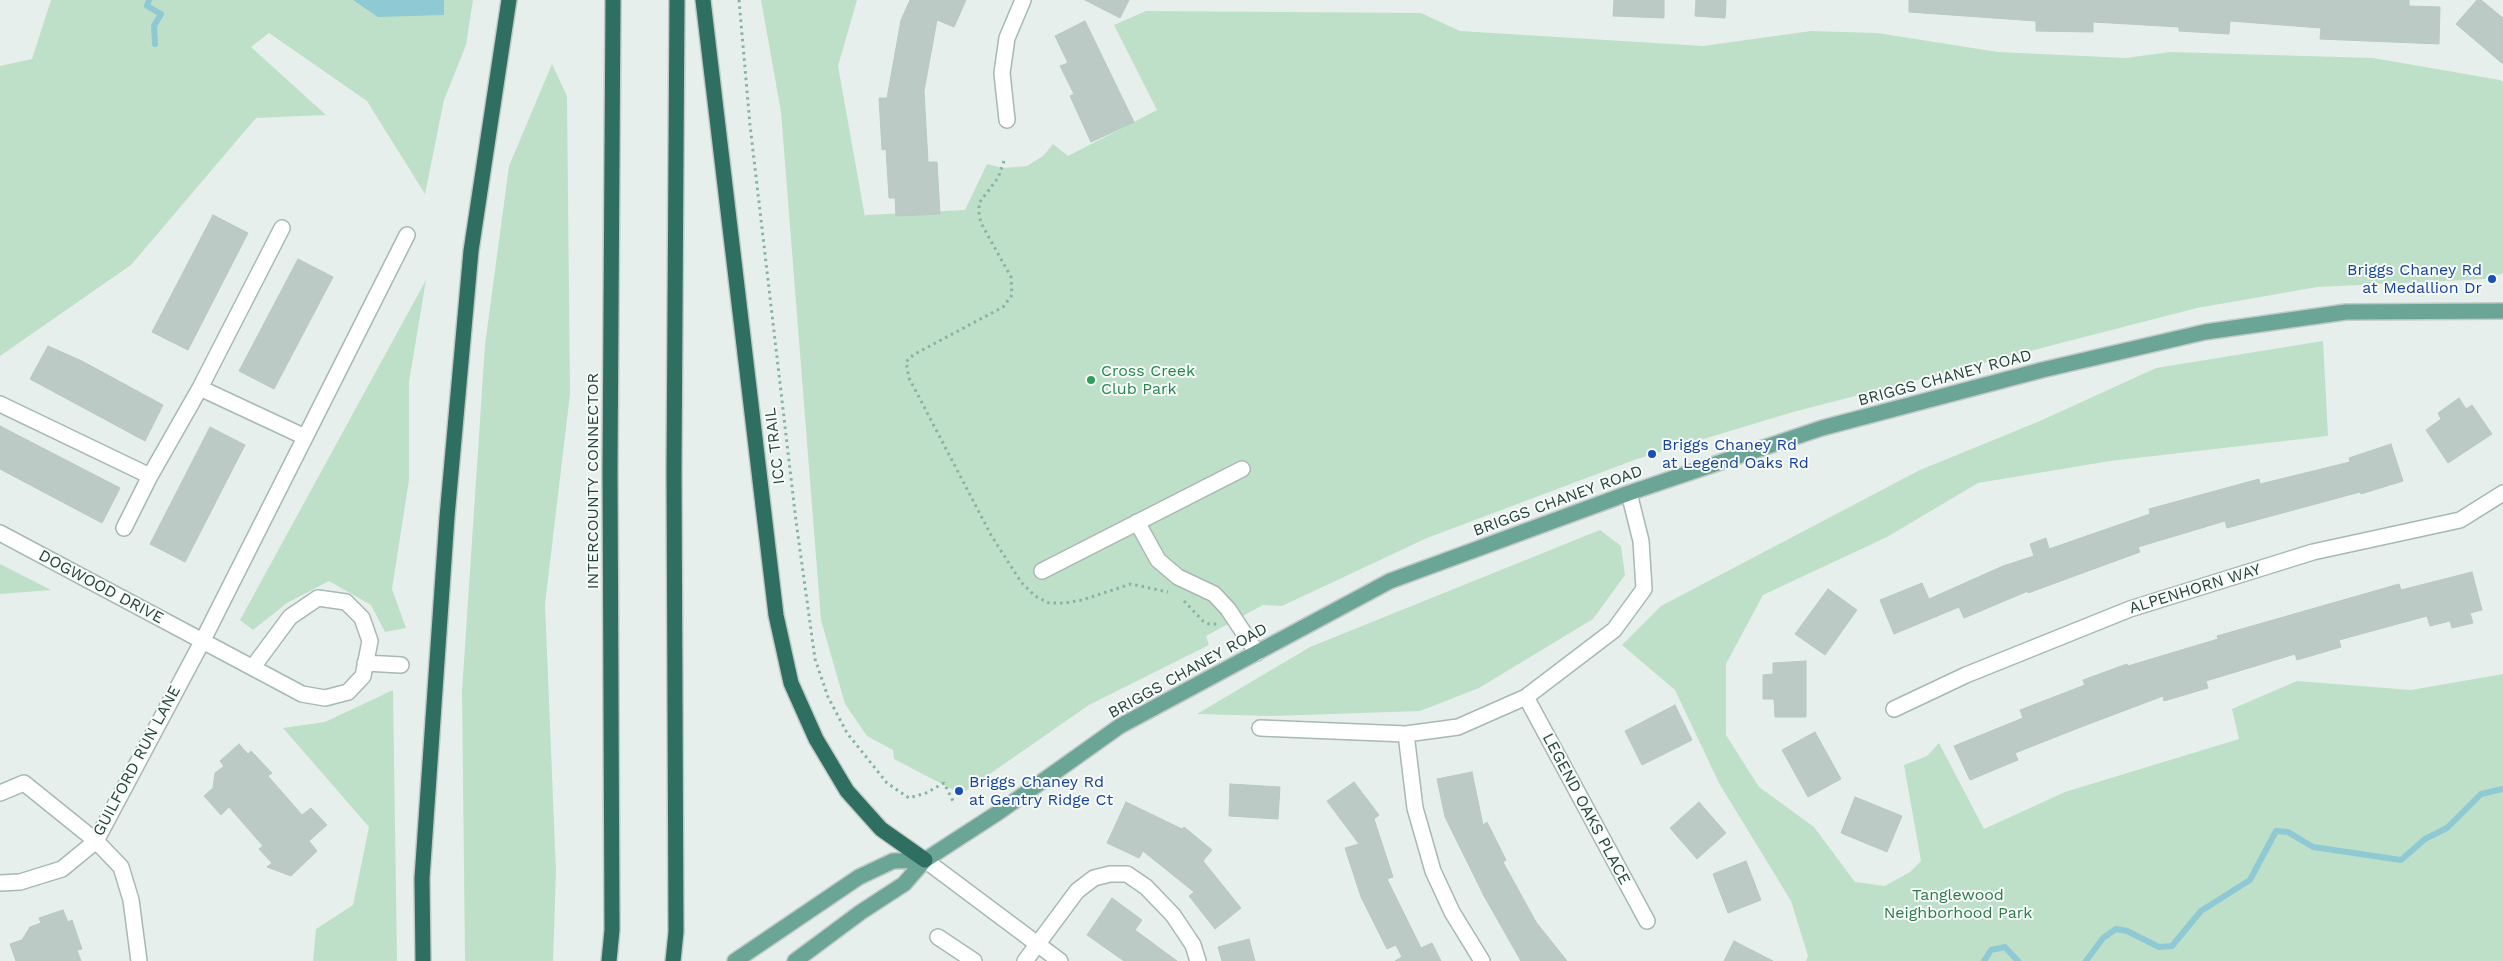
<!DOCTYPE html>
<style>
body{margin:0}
canvas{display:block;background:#e6efeb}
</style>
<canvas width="2503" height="961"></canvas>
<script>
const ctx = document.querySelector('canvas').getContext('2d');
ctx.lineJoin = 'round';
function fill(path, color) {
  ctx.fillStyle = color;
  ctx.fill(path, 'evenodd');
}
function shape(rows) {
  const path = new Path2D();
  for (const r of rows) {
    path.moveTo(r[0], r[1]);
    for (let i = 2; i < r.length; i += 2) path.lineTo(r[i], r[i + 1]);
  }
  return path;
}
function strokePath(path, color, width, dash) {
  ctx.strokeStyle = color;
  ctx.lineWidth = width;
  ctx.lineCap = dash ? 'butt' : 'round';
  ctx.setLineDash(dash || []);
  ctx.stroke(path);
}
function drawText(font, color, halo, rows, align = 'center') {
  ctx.font = font + ' "Work Sans",sans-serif';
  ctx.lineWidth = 4;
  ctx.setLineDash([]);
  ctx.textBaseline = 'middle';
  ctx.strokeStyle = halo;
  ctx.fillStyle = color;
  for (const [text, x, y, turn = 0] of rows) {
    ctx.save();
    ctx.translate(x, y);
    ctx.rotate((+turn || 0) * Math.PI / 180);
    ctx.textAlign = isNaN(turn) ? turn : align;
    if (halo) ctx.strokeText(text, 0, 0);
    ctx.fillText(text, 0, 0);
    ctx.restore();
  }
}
const green = shape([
 [51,0,473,0,466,45,444,100,425,194,367,101,269,33,251,47,326,115,256,118,131,265,0,356,0,66,32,59],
 [761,0,857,0,838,66,865,217,866,215,965,210,987,164,1003,168,1027,166,1043,156,1053,144,1068,156,1157,110,1114,25,1146,11,1421,13,1460,31,1703,46,1811,31,1877,33,1998,52,2126,58,2170,52,2373,58,2500,80,2503,82,2503,273,2487,279,2317,287,2197,308,1793,412,1637,459,1427,538,1282,606,1263,605,1206,636,1209,645,1089,705,961,794,894,759,893,750,867,736,845,704,821,620,781,112],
 [552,64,567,96,570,394,545,604,556,871,553,961,465,961,462,691,485,345,509,166],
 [426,280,409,382,409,480,392,589,406,628,385,632,371,605,329,581,287,603,253,630,240,620],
 [2323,341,2328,436,2110,461,1978,483,1887,537,1763,595,1726,664,1726,735,1759,787,1814,827,1855,882,1885,886,1910,872,1921,861,1904,765,1927,756,1939,743,1984,829,2065,792,2239,739,2232,709,2297,681,2411,690,2503,674,2503,961,1806,961,1808,956,1791,901,1719,783,1675,690,1622,645,1661,606,1920,470,2040,421,2156,368],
 [1600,530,1621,546,1625,575,1593,619,1479,688,1420,711,1273,716,1197,714,1310,647],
 [0,564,51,590,0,594],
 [393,690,397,961,313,961,316,929,353,905,369,827,283,728,325,722]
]);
const water = shape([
 [353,0,444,0,444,15,378,17]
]);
const stream = shape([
 [149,0,147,6,161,14,154,26,155,44],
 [1984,961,1991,950,2005,947,2018,961],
 [2086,961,2103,938,2116,929,2127,931,2159,947,2172,946,2201,911,2250,880,2276,831,2288,832,2313,847,2401,860,2425,839,2447,828,2481,794,2503,789]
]);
const building = shape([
 [910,0,966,0,954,27,937,20,924,91,928,162,937,162,940,214,896,216,895,198,889,198,886,149,882,150,879,98,887,98,901,20,910,0],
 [1085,0,1129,0,1120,18,1085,0],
 [1614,0,1664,0,1664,18,1613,16,1614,0],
 [1696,0,1726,0,1725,18,1695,16,1696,0],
 [1909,0,2409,0,2409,6,2440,7,2439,44,2320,39,2321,28,2230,21,2229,34,2179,31,2179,27,2093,22,2093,32,2036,31,2036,21,1909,12,1909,0],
 [2477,0,2481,0,2503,18,2503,64,2456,24,2477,0],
 [1085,21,1134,122,1091,142,1070,96,1074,94,1060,66,1068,63,1055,36,1085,21],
 [213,215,248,233,188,350,152,332,213,215],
 [298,259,333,277,274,389,239,371,298,259],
 [48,346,82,361,163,405,145,441,30,379,48,346],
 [2459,398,2466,409,2472,405,2492,434,2448,463,2426,430,2441,419,2438,413,2459,398],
 [0,426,120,488,102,523,0,469,0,426],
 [210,427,245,445,185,562,150,544,210,427],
 [2391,444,2403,481,2361,494,2360,492,2227,528,2225,521,2138,547,2140,552,2028,593,2028,591,1964,618,1959,607,1894,634,1880,600,1922,583,1929,599,2003,566,2034,556,2030,544,2046,538,2049,549,2150,514,2149,509,2259,479,2260,484,2350,462,2349,458,2391,444],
 [2472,572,2482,610,2470,613,2473,623,2452,628,2450,621,2430,626,2427,616,2339,640,2341,647,2297,660,2295,654,2206,681,2208,688,2164,701,2163,696,2081,727,2015,753,2018,760,1970,780,1954,746,2023,718,2020,710,2085,685,2083,680,2127,664,2128,666,2218,639,2217,636,2399,584,2401,590,2472,572],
 [1828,589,1857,610,1825,655,1795,634,1828,589],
 [1806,661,1806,717,1775,717,1774,699,1763,699,1763,675,1773,674,1773,663,1806,661],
 [1675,705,1692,740,1642,765,1625,731,1675,705],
 [1815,732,1841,779,1808,797,1782,750,1815,732],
 [239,744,248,754,251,751,272,773,268,776,302,815,311,808,327,825,309,841,317,851,291,876,267,867,272,863,259,849,263,846,229,807,221,815,204,796,213,788,215,773,224,766,220,761,239,744],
 [1472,772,1483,825,1487,822,1506,860,1503,862,1536,922,1567,961,1521,961,1484,896,1445,817,1437,779,1472,772],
 [1354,782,1379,815,1374,819,1393,877,1387,879,1421,948,1432,943,1441,961,1395,961,1402,957,1396,945,1387,949,1361,897,1345,848,1359,844,1327,801,1354,782],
 [1230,784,1280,787,1278,819,1229,816,1230,784],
 [1855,797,1902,816,1887,852,1841,833,1855,797],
 [1126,802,1182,829,1184,827,1212,850,1203,861,1241,908,1215,929,1189,896,1194,892,1143,851,1139,858,1107,843,1126,802],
 [1699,802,1726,833,1697,859,1670,828,1699,802],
 [1746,861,1761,900,1728,913,1713,874,1746,861],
 [1112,898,1142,920,1135,930,1177,961,1124,961,1087,935,1112,898],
 [63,910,68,922,72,920,82,949,77,950,81,961,16,961,10,944,22,940,30,927,41,923,39,918,63,910],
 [1249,939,1255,961,1222,961,1218,947,1249,939],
 [1734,941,1773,961,1724,961,1734,941]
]);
const path = shape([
 [739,0,750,125,796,521,815,659,828,697,847,733,887,783,909,798,926,793,944,783,953,801],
 [1004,161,998,178,979,203,979,213,981,223,1011,277,1012,295,1003,307,913,355,906,362,909,378,991,535,1021,582,1035,596,1049,603,1065,603,1082,600,1131,584,1168,592],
 [1184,601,1203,621,1209,624,1218,624]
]);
const minor = shape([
 [1007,120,1002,73,1007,38,1023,0],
 [200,388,305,437],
 [0,404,150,476,124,528],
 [150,476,200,388,282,228],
 [1137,522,1158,560,1178,577,1214,594,1228,609,1257,653],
 [0,533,302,694,325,698,348,692,363,676,370,641,362,618,346,602,318,598,290,617,253,667],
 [1042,571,1242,469],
 [365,663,401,665],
 [1526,697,1647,921],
 [1894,709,1966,675,2130,609,2313,552,2460,520,2503,493],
 [1260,728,1406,734,1458,727,1526,697,1614,630,1644,589,1641,541,1629,493],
 [1406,734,1415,808,1433,871,1452,912,1482,961],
 [0,793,24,783,96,841,121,867,131,900,139,961],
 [925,860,1060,961],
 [0,883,20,882,62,869,96,841,203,640,407,235],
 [938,937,974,961],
 [1025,961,1077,891,1094,878,1110,874,1127,874,1146,887,1173,915,1193,945,1198,961]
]);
const major = shape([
 [735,961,859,877,893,861,925,860],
 [795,961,861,912,904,884,925,860,999,812,1120,726,1390,581,1629,493,1822,428,2042,370,2205,332,2346,312,2503,311]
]);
const highway = shape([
 [703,0,776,615,791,683,816,739,847,791,881,829,925,860],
 [423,961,422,878,447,517,471,251,509,0],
 [609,961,612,930,610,470,613,0],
 [673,961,676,932,674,470,677,0]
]);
const markers = [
 [2492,279,5,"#1a4fb4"],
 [1091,380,5,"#2e9e5b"],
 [1652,454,5,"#1a4fb4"],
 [959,791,5,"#1a4fb4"]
];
const transitNames = [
 ["Briggs Chaney Rd",2482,270,"right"],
 ["at Medallion Dr",2482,288,"right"],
 ["Briggs Chaney Rd",1662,445],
 ["at Legend Oaks Rd",1662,463],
 ["Briggs Chaney Rd",969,782],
 ["at Gentry Ridge Ct",969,800]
];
const leisureNames = [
 ["Cross Creek",1101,371],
 ["Club Park",1101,389]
];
const streetNames = [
 ["BRIGGS CHANEY ROAD",1945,378,-15],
 ["ICC TRAIL",775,446,-97],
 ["INTERCOUNTY CONNECTOR",593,481,-90],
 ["BRIGGS CHANEY ROAD",1558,501,-20],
 ["DOGWOOD DRIVE",101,587,28],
 ["ALPENHORN WAY",2195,589,-17],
 ["BRIGGS CHANEY ROAD",1188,671,-29],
 ["GUILFORD RUN LANE",137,761,-62],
 ["LEGEND OAKS PLACE",1586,809,62]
];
const parkNames = [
 ["Tanglewood",1958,895],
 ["Neighborhood Park",1958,913]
];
fill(green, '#bfe0c8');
fill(water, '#8ec9d4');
strokePath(stream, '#8ec9d4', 6);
fill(building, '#bbcac4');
strokePath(building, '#b8c9c2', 1);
strokePath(minor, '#a8b8b2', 18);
strokePath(major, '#c2cac8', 18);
strokePath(highway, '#c2cac8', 18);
strokePath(path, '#86b3a5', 3, [2.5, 4]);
strokePath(minor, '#fff', 15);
strokePath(major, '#6aa596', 15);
strokePath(highway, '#2f6f62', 15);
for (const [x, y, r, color] of markers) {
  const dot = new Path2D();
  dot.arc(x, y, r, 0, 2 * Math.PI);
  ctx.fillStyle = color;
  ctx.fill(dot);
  strokePath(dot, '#f7fbf9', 2);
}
drawText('16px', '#164399', '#f7fbf9', transitNames, 'left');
drawText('16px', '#27864d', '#f7fbf9', leisureNames, 'left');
drawText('16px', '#24423a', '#f7fbf9', streetNames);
drawText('16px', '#2d7a4b', '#f7fbf9', parkNames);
</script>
